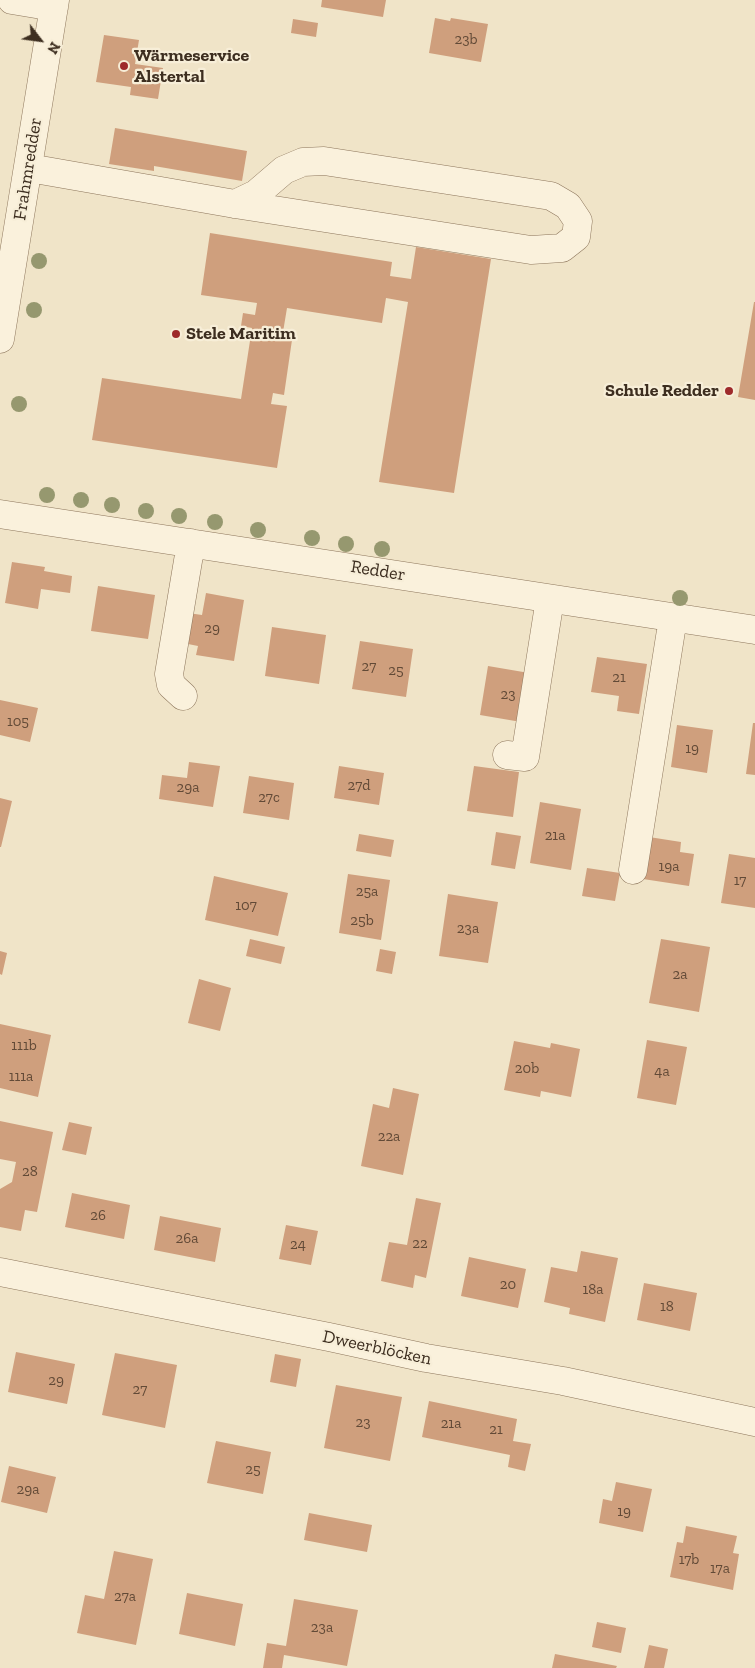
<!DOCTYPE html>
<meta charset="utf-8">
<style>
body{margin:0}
#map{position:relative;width:755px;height:1668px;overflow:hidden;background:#f0e4c8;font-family:"Zilla Slab",serif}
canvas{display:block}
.north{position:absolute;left:15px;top:15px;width:50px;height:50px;-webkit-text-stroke:4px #f7eed8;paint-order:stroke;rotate:120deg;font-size:14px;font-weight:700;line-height:20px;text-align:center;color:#3d2e20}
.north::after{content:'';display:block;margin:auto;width:18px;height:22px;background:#3d2e20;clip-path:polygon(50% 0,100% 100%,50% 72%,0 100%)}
</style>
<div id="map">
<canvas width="755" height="1668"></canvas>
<div class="north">N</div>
</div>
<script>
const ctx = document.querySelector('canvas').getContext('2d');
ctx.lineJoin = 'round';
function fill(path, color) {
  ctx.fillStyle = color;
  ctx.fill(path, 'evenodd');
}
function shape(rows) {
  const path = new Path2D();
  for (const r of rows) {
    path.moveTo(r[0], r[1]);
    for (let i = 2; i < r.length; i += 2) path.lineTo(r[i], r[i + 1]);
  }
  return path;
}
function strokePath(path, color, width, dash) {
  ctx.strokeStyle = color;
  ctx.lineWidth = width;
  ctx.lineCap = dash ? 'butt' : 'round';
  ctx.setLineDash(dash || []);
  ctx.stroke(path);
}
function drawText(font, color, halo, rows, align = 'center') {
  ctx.font = font + ' "Zilla Slab",serif';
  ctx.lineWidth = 4.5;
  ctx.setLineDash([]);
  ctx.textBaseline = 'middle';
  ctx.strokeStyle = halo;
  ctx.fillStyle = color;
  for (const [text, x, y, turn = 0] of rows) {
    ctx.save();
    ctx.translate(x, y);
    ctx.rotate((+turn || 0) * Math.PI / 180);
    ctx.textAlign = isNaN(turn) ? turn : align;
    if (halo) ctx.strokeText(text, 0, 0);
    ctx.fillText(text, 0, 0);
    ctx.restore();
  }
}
const building = shape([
 [322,0,386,0,383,17,321,7],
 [435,18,450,21,451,18,488,24,481,62,429,53],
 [293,19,318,23,316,37,291,33],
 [104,35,139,40,135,64,163,68,158,99,130,95,131,87,96,82],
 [115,128,247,151,242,181,154,166,154,171,109,164],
 [210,233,392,262,390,276,411,279,416,247,491,259,454,493,379,482,408,302,386,298,382,323,287,308,283,332,293,333,284,395,273,393,271,404,287,406,277,468,92,440,102,378,241,399,252,328,241,326,243,313,255,315,257,303,201,295],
 [754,302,755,302,755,400,738,397],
 [12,562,45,567,44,571,72,576,70,593,41,589,38,609,5,603],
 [98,586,155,595,148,639,91,631],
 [206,593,244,600,234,661,196,655,198,646,183,643,188,613,202,615],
 [272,627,326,635,319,684,265,676],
 [360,641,413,649,406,697,352,689],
 [597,657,647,664,639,714,617,711,619,696,591,692],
 [488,666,535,674,527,723,480,715],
 [0,700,38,708,30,742,0,735],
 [753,723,755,723,755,775,746,774],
 [677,725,713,730,707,773,671,767],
 [189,762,220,766,213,807,159,799,162,775,187,778],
 [339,766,384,773,379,805,334,798],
 [474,766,519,772,513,817,467,811],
 [249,776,294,783,289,820,243,813],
 [0,798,12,801,1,847,0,847],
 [540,802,581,809,571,870,530,863],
 [496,832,521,836,515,869,491,865],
 [359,834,394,840,391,857,356,851],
 [649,837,681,842,680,852,694,854,689,886,643,879],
 [729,854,755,858,755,908,721,903],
 [587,868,620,873,615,901,582,896],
 [348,874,390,880,381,940,339,933],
 [214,876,288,893,278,936,205,920],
 [448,894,498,902,488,963,439,956],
 [250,939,285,947,281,964,246,956],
 [661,939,710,947,699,1012,649,1003],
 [380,949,396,952,392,974,376,971],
 [0,951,7,953,2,975,0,974],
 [199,979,231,988,220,1031,188,1023],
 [0,1024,51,1035,38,1097,0,1088],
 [647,1040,687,1047,676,1105,637,1098],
 [514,1041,550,1048,551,1043,580,1049,571,1097,541,1091,540,1097,504,1090],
 [393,1088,419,1094,403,1175,361,1166,373,1104,389,1108],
 [0,1121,53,1132,37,1212,25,1210,21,1231,0,1227,0,1189,12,1182,16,1162,0,1159],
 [69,1122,92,1127,86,1155,62,1150],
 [72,1193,130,1205,124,1239,65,1227],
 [416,1198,441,1203,426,1278,415,1275,413,1288,381,1281,389,1242,407,1245],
 [160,1216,221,1228,215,1262,154,1250],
 [286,1225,318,1231,311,1265,279,1259],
 [581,1251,618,1258,605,1322,569,1314,570,1308,544,1302,551,1267,577,1272],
 [469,1257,526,1269,518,1308,461,1296],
 [644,1283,697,1293,690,1331,637,1320],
 [16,1352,75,1364,67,1404,8,1392],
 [115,1353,177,1365,165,1428,102,1415],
 [275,1354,301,1359,296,1387,270,1382],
 [336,1385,402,1397,390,1461,324,1448],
 [429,1401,517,1419,513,1441,531,1444,525,1471,508,1467,510,1455,422,1437],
 [216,1441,271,1452,263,1494,207,1483],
 [9,1466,56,1477,47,1513,1,1502],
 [616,1482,652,1489,643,1532,599,1523,603,1499,612,1501],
 [309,1513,372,1525,367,1552,304,1540],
 [686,1526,737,1536,733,1553,739,1554,733,1590,670,1577,677,1542,683,1543],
 [114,1551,153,1559,136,1645,77,1633,85,1595,104,1599],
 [187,1593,243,1604,235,1646,179,1634],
 [294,1599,358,1610,347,1666,284,1655,282,1668,263,1668,267,1643,286,1646],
 [597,1622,626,1628,621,1653,592,1647],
 [649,1645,668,1649,664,1668,644,1668],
 [555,1654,617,1666,616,1668,552,1668]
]);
const minor = shape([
 [12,0,54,7],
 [29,168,235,204,531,250,562,248,576,237,578,221,568,206,551,196,324,161,303,162,284,170,256,194,235,204],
 [0,339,55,0],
 [0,514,755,630],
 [183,696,171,685,169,674,191,543],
 [507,755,525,757,550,599],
 [633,870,673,618],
 [0,1272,329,1337,426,1358,563,1381,755,1422]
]);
const trees = [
 [39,261],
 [34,310],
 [19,404],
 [47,495],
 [81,500],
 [112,505],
 [146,511],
 [179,516],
 [215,522],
 [258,530],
 [312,538],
 [346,544],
 [382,549],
 [680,598]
];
const markers = [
 [124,66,5,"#9e2a2b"],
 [176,334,5,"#9e2a2b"],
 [729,391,5,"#9e2a2b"]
];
const numberNames = [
 ["23b",466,40],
 ["29",212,629],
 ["27",369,667],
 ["25",396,671],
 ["21",619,678],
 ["23",508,695],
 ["105",18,722],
 ["19",692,749],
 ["27d",359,786],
 ["29a",188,788],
 ["27c",269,798],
 ["21a",555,836],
 ["19a",669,867],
 ["17",740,881],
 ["25a",367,892],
 ["107",246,906],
 ["25b",362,921],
 ["23a",468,929],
 ["2a",680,975],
 ["111b",24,1046],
 ["20b",527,1069],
 ["4a",662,1072],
 ["111a",21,1077],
 ["22a",389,1137],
 ["28",30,1172],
 ["26",98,1216],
 ["26a",187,1239],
 ["22",420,1244],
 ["24",298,1245],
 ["20",508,1285],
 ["18a",593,1290],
 ["18",667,1307],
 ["29",56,1381],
 ["27",140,1390],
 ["23",363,1423],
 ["21a",451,1424],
 ["21",496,1430],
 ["25",253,1470],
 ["29a",28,1490],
 ["19",624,1512],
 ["17b",689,1560],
 ["17a",720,1569],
 ["27a",125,1597],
 ["23a",322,1628]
];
const poiNames = [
 ["Wärmeservice",134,56],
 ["Alstertal",134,77],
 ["Stele Maritim",186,334],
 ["Schule Redder",719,391,"right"]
];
const streetNames = [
 ["Frahmredder",28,169,-81],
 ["Redder",378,571,9],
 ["Dweerblöcken",377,1348,12]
];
fill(building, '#cf9f7d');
strokePath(minor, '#8d765c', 29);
strokePath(minor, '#faf1dc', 28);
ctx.fillStyle = '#96986f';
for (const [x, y] of trees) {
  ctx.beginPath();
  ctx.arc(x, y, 8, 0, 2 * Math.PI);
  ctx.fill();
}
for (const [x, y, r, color] of markers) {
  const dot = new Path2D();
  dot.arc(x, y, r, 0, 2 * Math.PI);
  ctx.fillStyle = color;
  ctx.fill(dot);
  strokePath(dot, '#f7eed8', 2);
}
drawText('15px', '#624a37', null, numberNames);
drawText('bold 18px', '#3d2e20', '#f7eed8', poiNames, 'left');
drawText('18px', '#3d2e20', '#f7eed8', streetNames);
</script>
